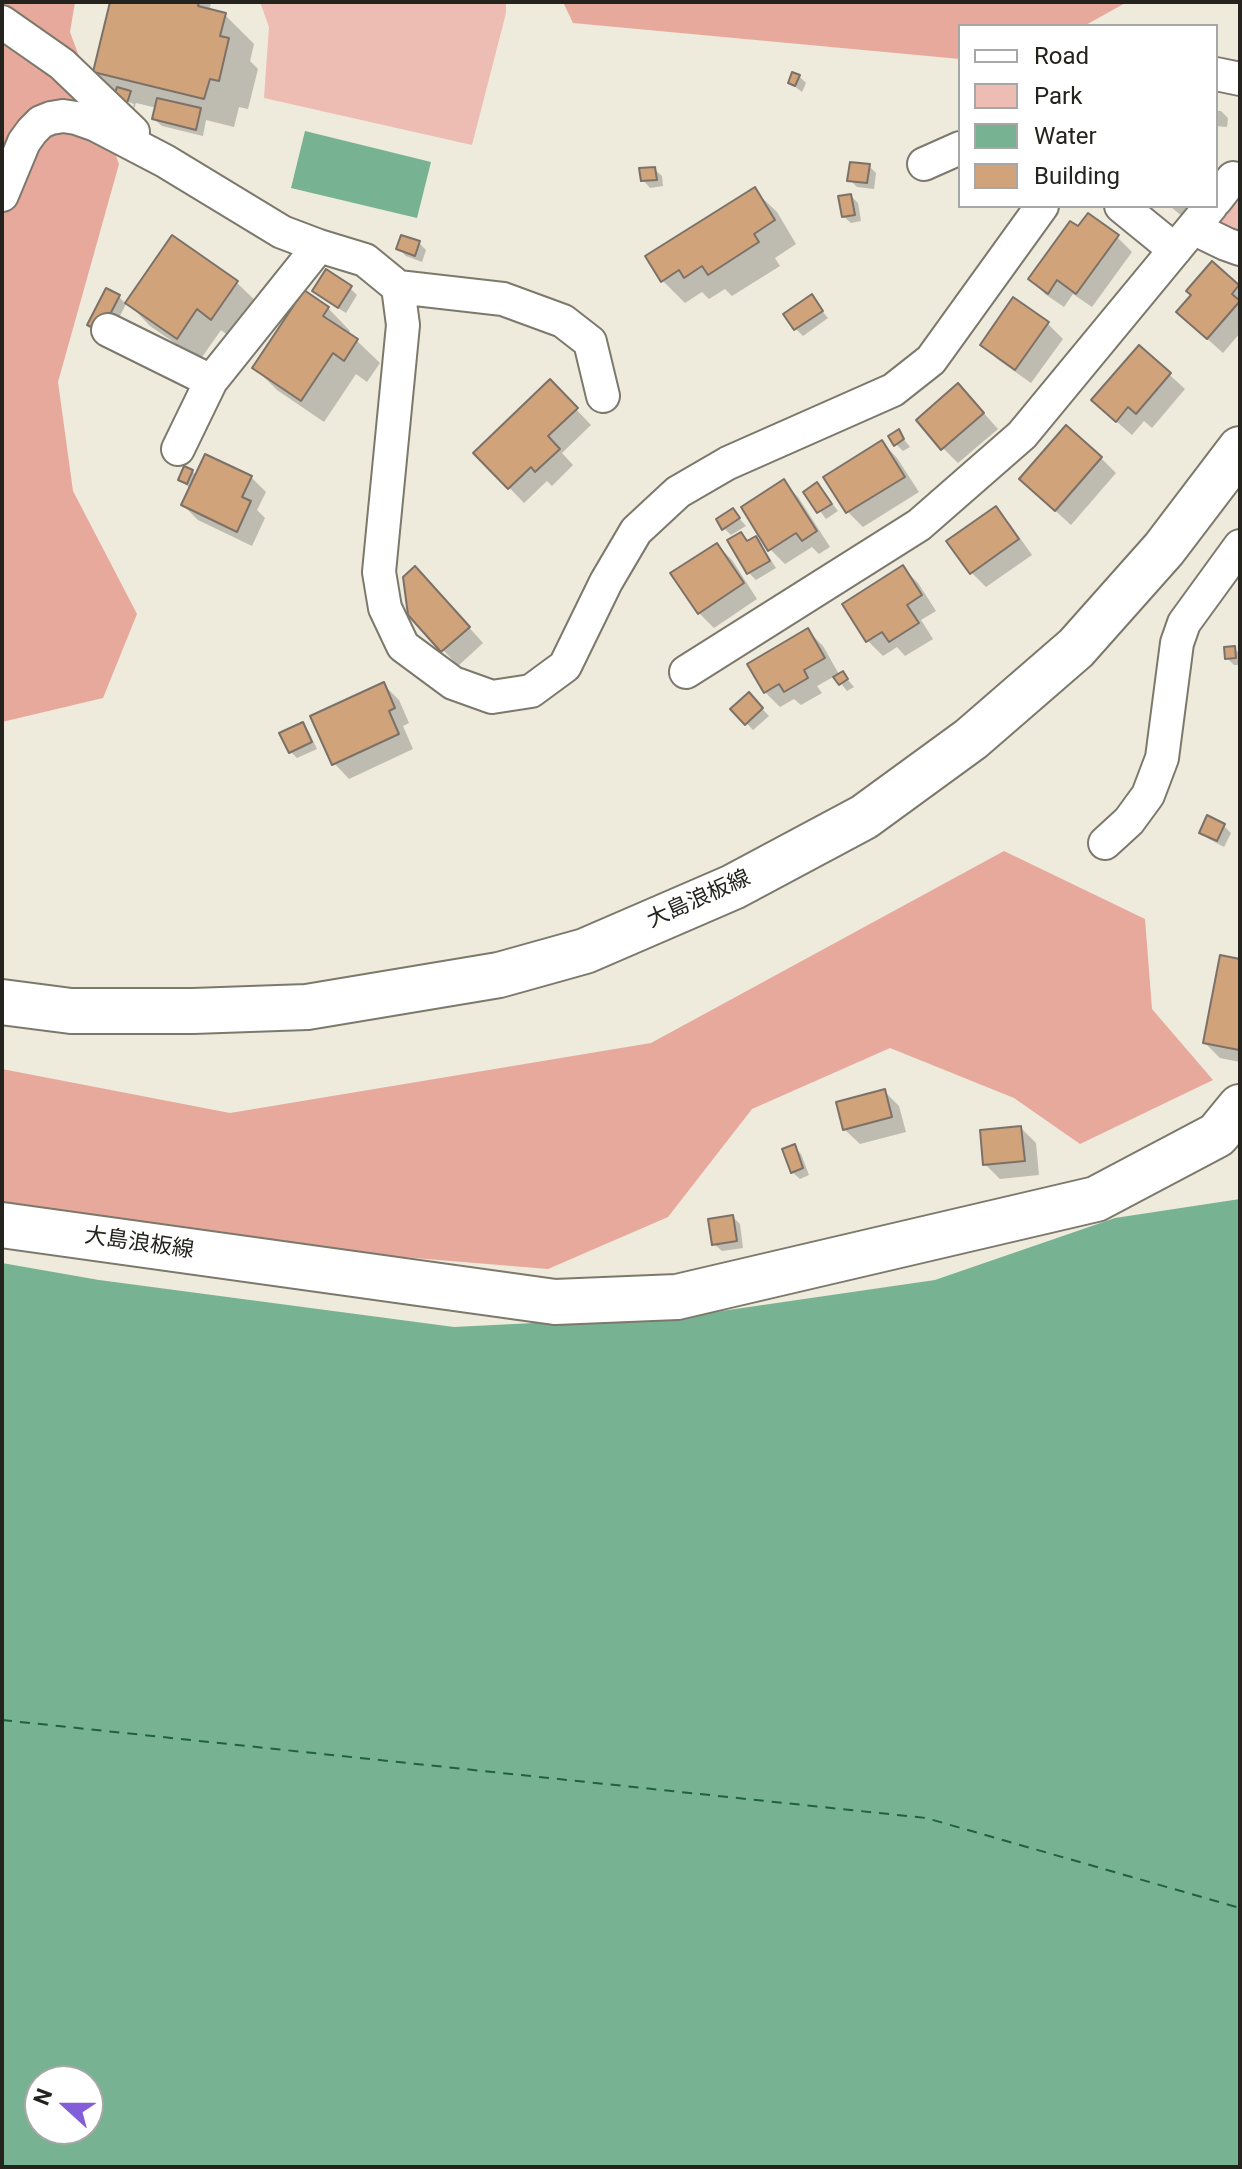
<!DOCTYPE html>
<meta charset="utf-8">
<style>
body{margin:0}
#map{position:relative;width:1242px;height:2169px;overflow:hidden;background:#eeeadc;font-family:Roboto,sans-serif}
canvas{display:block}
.frame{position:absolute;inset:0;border:4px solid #24231e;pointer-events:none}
.legend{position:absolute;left:958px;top:24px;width:260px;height:184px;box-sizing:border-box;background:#fff;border:2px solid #a7a7a5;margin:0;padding:10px 14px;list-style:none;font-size:24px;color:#24231e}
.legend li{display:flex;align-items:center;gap:16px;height:40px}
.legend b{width:40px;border:2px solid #a7a7a5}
.north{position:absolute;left:24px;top:2065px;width:80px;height:80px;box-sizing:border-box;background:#fff;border:2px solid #a7a7a5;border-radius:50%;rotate:291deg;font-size:22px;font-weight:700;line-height:32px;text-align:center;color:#24231e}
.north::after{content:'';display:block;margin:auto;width:28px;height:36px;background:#825ed8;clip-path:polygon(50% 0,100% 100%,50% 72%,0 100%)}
</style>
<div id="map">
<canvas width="1242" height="2169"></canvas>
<div class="frame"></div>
<ul class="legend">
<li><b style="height:10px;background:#fff"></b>Road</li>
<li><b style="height:22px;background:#edbcb3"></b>Park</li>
<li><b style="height:22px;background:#77b292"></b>Water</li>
<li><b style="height:22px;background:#d0a37a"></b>Building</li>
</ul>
<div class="north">N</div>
</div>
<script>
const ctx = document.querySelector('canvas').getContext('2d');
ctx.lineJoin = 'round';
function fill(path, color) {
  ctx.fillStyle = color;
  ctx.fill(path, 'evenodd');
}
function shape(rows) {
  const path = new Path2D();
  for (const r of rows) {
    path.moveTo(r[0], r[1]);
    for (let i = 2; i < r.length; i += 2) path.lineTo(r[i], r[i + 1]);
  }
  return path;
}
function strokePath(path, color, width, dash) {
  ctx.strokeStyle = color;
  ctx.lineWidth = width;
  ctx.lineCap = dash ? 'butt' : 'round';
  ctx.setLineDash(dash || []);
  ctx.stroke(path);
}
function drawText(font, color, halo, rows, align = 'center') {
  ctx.font = font + ' Roboto,"Noto Sans JP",sans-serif';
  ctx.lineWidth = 6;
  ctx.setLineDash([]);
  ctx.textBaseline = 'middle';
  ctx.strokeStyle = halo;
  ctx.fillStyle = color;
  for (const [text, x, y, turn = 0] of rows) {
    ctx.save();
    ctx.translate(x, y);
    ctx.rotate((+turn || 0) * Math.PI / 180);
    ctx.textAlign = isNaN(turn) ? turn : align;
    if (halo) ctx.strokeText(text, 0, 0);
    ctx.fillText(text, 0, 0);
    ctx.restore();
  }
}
const green = shape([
 [260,2,506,2,506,13,472,145,264,98,269,27],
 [1240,194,1240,232,1214,224]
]);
const forest = shape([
 [2,2,75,2,70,32,119,164,58,382,73,491,137,614,103,698,2,722],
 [563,2,1127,2,1084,26,960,26,960,59,573,23],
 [1004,851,1145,919,1152,1009,1213,1080,1080,1144,1014,1098,890,1048,752,1109,668,1217,548,1269,2,1224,2,1069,230,1113,651,1043]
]);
const water = shape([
 [305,131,431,162,417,218,291,188],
 [1240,1199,1240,2167,2,2167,2,1263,99,1280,454,1327,694,1315,935,1280,1115,1218],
 [40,2081,88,2081,88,2129,40,2129]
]);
const shadow = shape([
 [112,2,211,2,210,8,213,12,225,15,254,44,250,61,258,69,248,109,239,107,234,127,206,120,203,136,162,126,154,119,157,108,136,103,134,109,122,105,115,98,117,93,95,71],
 [121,99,134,104,133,107,121,104],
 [799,76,806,83,802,92,790,83],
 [1216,111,1221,111,1228,118,1227,127,1216,126],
 [869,166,876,173,874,189,857,187,850,180],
 [654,169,662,176,663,186,650,188,643,180],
 [754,190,777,212,796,244,775,258,780,266,732,296,725,289,709,299,702,292,685,303,662,280],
 [851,196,858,203,861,221,851,223,843,216],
 [1170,206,1194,206,1184,218],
 [1078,229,1117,237,1132,252,1092,307,1073,294,1064,307,1045,294,1030,279],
 [419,243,426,250,422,262,406,256,399,249],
 [1212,264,1240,289,1240,333,1223,353,1194,327,1193,296],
 [237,283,260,305,235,341,221,330,200,360,150,326,128,303],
 [350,288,357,295,346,313,322,298],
 [119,297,126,304,109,338,97,331],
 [811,297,828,318,803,336,796,329],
 [328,308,350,331,348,334,357,341,380,363,367,382,356,374,324,422,277,390,255,368],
 [1048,324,1063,339,1031,383,997,359,982,344],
 [1139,347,1185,389,1152,428,1144,421,1132,435,1109,415],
 [550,382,591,425,562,453,573,465,552,486,547,481,524,503,476,453],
 [973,401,998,429,958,463,943,448],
 [898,432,910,447,903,451,896,444],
 [882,442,897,458,919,492,863,527,848,512,826,477],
 [1101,458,1116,473,1071,525,1037,494],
 [192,471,197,476,251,477,266,492,257,510,265,518,252,546,198,520,183,505,191,489,180,480],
 [783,482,798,497,830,547,819,554,812,547,785,564,770,549],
 [817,484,838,511,826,519,806,492],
 [995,509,1010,524,1032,555,986,587,971,572],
 [733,511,746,526,731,535,724,528],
 [741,534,749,542,755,539,762,546,776,568,756,580,749,573,730,541],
 [717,545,732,560,757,599,714,628,699,613],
 [903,568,918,583,936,611,921,620,933,639,905,656,897,647,883,656,868,641,844,604],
 [430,584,483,643,458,666,410,614],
 [808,631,823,646,840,676,843,674,854,687,847,691,835,676,817,686,822,693,801,705,794,699,780,707,765,692],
 [1234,648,1240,654,1240,665,1234,665,1227,658],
 [384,685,399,700,409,723,403,726,413,749,349,779,334,763],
 [749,695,769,716,753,730,733,709],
 [302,724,309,732,317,749,297,758,290,751],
 [1224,826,1231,833,1224,847,1209,839,1202,832],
 [1222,958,1240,961,1240,1062,1220,1058,1205,1043],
 [884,1091,899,1106,906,1132,860,1144,844,1129],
 [1021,1128,1036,1143,1039,1175,1000,1179,985,1164],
 [794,1147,801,1154,809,1175,800,1179,792,1172],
 [733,1217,740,1224,743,1248,722,1251,714,1244]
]);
const ferry = shape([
 [2,1720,926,1818,1240,1908]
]);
const building = shape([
 [110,2,199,2,198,6,226,13,220,36,229,38,219,81,210,79,204,99,93,72,110,2],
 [792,72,800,75,795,86,788,83,792,72],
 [117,87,131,91,127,103,113,99,117,87],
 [157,98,201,108,196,130,152,119,157,98],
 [850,162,870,164,867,183,847,181,850,162],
 [655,167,657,180,641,181,639,168,655,167],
 [755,187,775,220,754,234,759,242,708,275,702,266,684,278,679,270,661,282,645,256,755,187],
 [851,194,855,215,842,217,838,196,851,194],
 [1088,213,1119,235,1076,294,1057,280,1048,294,1028,279,1070,221,1078,226,1088,213],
 [172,235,238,281,211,320,197,309,177,339,125,303,172,235],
 [401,235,420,241,415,256,396,249,401,235],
 [1212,261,1239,285,1232,294,1240,301,1207,339,1176,312,1191,295,1186,291,1212,261],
 [326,269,352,286,338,308,312,291,326,269],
 [106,288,120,295,101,332,87,325,106,288],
 [304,290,329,307,323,316,358,339,344,361,333,353,301,401,252,368,304,290],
 [812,294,823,311,794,330,783,314,812,294],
 [1013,297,1049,322,1015,370,980,345,1013,297],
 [1139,345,1171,373,1136,414,1128,407,1116,422,1091,400,1139,345],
 [550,379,578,408,548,436,560,449,535,472,531,467,508,489,473,453,550,379],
 [958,383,984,413,941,450,916,420,958,383],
 [1066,425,1102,457,1055,511,1019,479,1066,425],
 [899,429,904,439,894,446,888,436,899,429],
 [882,440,905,477,846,513,823,477,882,440],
 [205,454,252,476,242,497,251,501,237,532,181,505,205,454],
 [184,466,193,470,187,484,178,480,184,466],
 [784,479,817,531,802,541,796,533,768,551,741,507,784,479],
 [817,482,832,504,817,513,803,492,817,482],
 [996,506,1019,539,970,574,946,541,996,506],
 [733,508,740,518,722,530,716,519,733,508],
 [741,532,747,541,756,536,770,561,747,574,727,540,741,532],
 [717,543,744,583,698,614,670,573,717,543],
 [903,565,922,595,907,605,919,623,889,642,882,632,866,642,842,604,903,565],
 [415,566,470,627,441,652,408,615,403,577,415,566],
 [808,628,825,658,804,670,808,678,784,692,779,684,764,693,747,664,808,628],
 [1235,646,1236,658,1225,659,1224,647,1235,646],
 [843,671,848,679,839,685,833,677,843,671],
 [384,682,395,708,389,711,399,734,332,765,310,716,384,682],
 [749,692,763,708,745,725,730,709,749,692],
 [303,722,312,742,289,753,279,733,303,722],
 [1207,815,1225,824,1217,841,1199,833,1207,815],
 [1220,955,1240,959,1239,1050,1203,1043,1220,955],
 [885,1089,892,1117,843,1130,836,1102,885,1089],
 [1021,1126,1025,1161,983,1165,980,1130,1021,1126],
 [795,1144,803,1168,791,1173,782,1149,795,1144],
 [733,1215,737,1241,712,1245,708,1219,733,1215]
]);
const minor = shape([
 [2,22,62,64,133,132],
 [1216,74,1240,79],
 [924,164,960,148],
 [2,195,24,142,32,131,41,122,51,118,63,116,76,118,96,125,165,161,282,232,319,246,365,260,398,287,403,325,379,572,385,608,403,646,453,683,492,697,531,691,565,666,606,582,636,531,678,492,728,463,893,390,931,360,1042,206],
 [1216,200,1233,178],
 [1121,206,1175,250],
 [1193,228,1226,244,1240,249],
 [398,287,503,299,563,321,590,342,603,396],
 [108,330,211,381],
 [178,449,211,381,319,246],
 [686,672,919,525,1022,435,1211,206],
 [1105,843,1129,821,1148,795,1162,758,1177,643,1184,623,1240,546]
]);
const secondary = shape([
 [2,1002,71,1011,193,1011,307,1007,499,975,585,951,733,887,864,817,971,739,1076,648,1164,549,1240,449],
 [2,1225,555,1302,677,1297,1096,1199,1217,1135,1240,1107]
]);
const streetNames = [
 ["大島浪板線",699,900,-24],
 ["大島浪板線",139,1244,8]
];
fill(green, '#edbcb3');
fill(forest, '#e8a99d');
fill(water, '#77b292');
fill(shadow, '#0003');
strokePath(ferry, '#1d6243', 2, [10, 8]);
fill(building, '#d0a37a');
strokePath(building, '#7c7168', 2);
strokePath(minor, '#7c796c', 36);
strokePath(secondary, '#7c796c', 48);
strokePath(minor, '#fff', 32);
strokePath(secondary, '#fff', 44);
drawText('22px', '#24231e', '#fff', streetNames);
</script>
